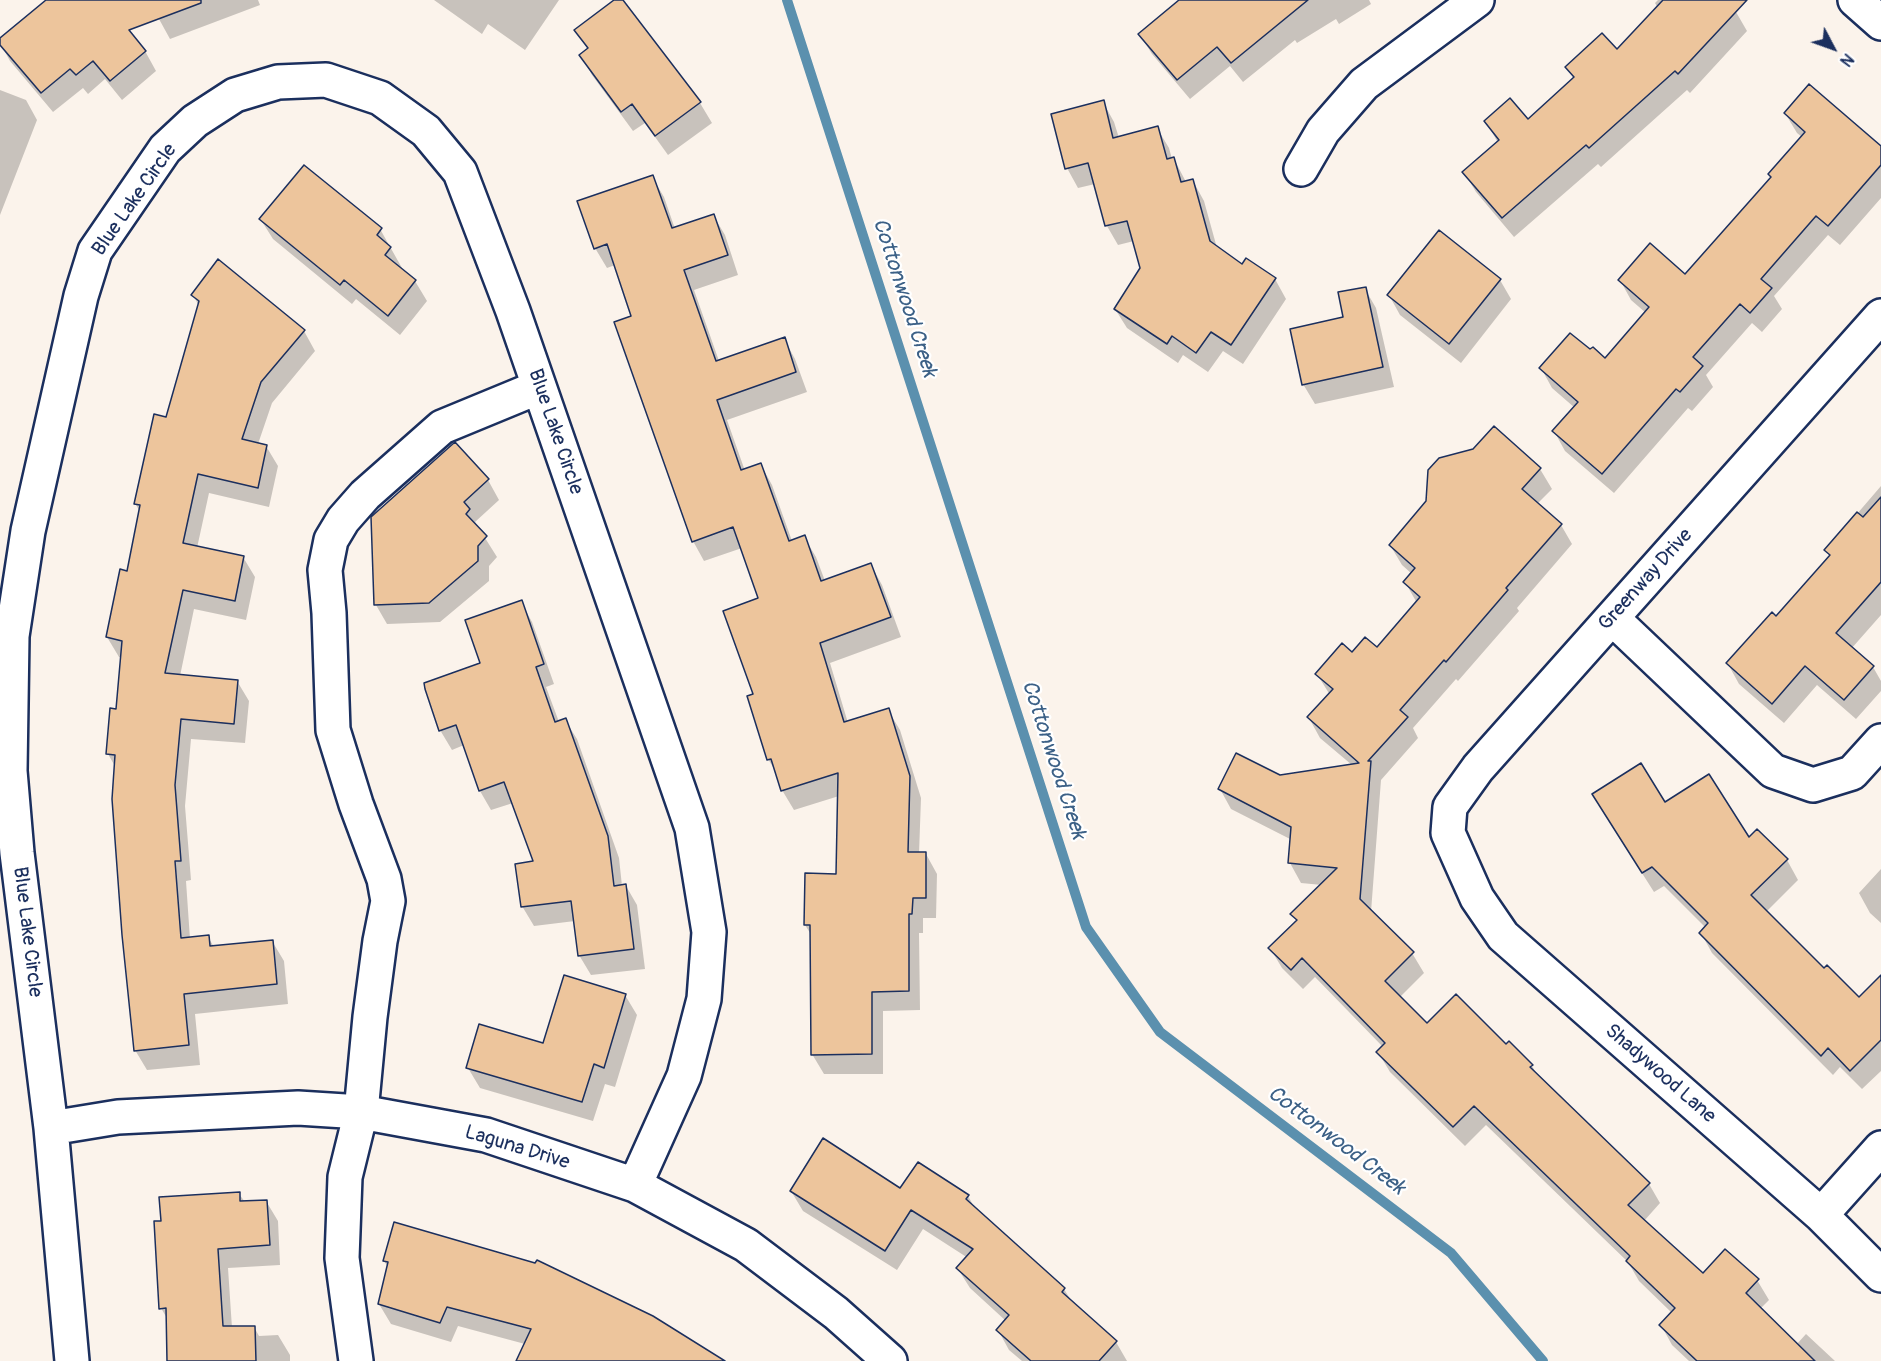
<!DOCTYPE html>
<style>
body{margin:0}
#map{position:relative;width:1881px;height:1361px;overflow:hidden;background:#fbf3eb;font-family:Pangolin,sans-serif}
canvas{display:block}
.north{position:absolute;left:1803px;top:18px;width:60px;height:60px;-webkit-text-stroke:4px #fff;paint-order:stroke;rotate:131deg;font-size:16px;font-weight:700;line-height:24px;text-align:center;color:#1b2f5e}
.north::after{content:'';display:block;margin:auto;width:21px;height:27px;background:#1b2f5e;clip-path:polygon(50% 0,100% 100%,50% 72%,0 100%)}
</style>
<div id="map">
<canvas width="1881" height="1361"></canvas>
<div class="north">N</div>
</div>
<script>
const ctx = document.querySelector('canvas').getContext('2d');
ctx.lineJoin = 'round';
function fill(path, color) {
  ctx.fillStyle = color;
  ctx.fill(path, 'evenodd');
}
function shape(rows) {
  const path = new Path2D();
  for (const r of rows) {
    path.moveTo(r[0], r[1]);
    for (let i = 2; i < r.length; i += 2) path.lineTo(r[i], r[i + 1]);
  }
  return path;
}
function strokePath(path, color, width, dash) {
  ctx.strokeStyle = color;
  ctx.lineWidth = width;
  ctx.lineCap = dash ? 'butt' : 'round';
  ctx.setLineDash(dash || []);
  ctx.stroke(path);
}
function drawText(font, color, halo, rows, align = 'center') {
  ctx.font = font + ' Pangolin,sans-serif';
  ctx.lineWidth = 4.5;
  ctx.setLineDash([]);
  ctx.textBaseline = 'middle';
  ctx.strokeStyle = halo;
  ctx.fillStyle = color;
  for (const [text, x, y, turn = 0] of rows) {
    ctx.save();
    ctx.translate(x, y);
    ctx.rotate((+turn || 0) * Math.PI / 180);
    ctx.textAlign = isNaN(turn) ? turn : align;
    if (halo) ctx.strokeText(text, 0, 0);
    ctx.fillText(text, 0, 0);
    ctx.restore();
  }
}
const shadow = shape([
 [48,0,101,0,145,51,156,71,122,100,105,79,88,94,83,88,53,112,10,61,0,43,0,40],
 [152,0,258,0,260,5,170,39,159,19],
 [434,0,559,0,525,50,488,24,482,34],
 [616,0,621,0,700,103,712,123,668,155,645,123,633,131,592,75,581,55,588,50,576,30],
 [1182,0,1369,0,1371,4,1339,24,1336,19,1297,43,1295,40,1243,82,1230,66,1190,99,1152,54,1140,35],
 [1658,0,1723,0,1736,12,1747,31,1690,93,1687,90,1601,167,1598,164,1514,237,1476,192,1464,172,1498,143,1486,121,1528,121,1574,79,1567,67,1617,52,1658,8,1655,3],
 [0,90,26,100,37,120,0,215],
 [1103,102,1114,122,1119,138,1157,128,1169,148,1172,159,1174,159,1186,182,1193,181,1204,201,1217,248,1243,266,1275,279,1286,299,1243,364,1223,351,1208,372,1183,355,1178,363,1127,328,1115,309,1142,269,1134,241,1118,245,1107,226,1095,184,1078,188,1067,168],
 [1785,113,1881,148,1881,198,1840,245,1828,235,1774,296,1782,309,1762,332,1752,323,1706,375,1713,387,1692,411,1688,408,1614,493,1565,451,1554,431,1575,408,1552,388,1541,368,1605,360,1646,313,1631,300,1620,280,1685,276,1772,178,1802,137,1797,133],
 [652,177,664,197,675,229,713,215,725,235,738,275,694,290,719,361,784,339,795,359,807,392,727,420,745,471,761,465,772,485,792,541,804,537,816,557,825,581,871,565,882,585,901,637,830,663,848,723,888,710,900,730,921,798,919,854,926,854,937,874,936,918,923,918,923,933,919,933,920,1010,883,1011,883,1074,824,1074,812,1054,812,936,805,925,838,875,839,796,794,810,782,790,778,775,768,759,755,695,760,599,742,548,704,561,693,541,633,317,615,265,607,268,595,248],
 [261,220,380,229,402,268,400,269,415,281,427,301,400,335,356,299,352,304,273,239],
 [1500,280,1511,299,1461,363,1400,315,1389,295],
 [1365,289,1376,308,1394,387,1315,404,1303,384],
 [193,295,304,331,315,351,272,403,258,444,266,446,278,466,269,507,209,493,197,548,243,557,255,577,246,620,194,609,180,676,237,681,249,701,245,743,191,739,185,806,191,880,186,881,190,939,208,937,214,947,272,941,284,961,288,1004,195,1014,200,1065,147,1070,135,1050,116,768,108,754,117,711,122,658,119,657,107,637,129,573,140,512,135,503,167,418,199,306],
 [455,444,488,480,499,500,475,522,497,557,489,566,489,581,440,622,387,624,376,605],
 [1540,469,1552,489,1537,504,1561,525,1572,544,1517,608,1519,611,1458,681,1456,679,1413,728,1418,738,1381,780,1371,912,1412,953,1424,973,1400,997,1427,1025,1506,1046,1509,1043,1532,1066,1538,1076,1649,1184,1660,1203,1644,1221,1703,1275,1757,1280,1769,1300,1760,1309,1796,1345,1806,1334,1835,1361,1689,1361,1672,1345,1661,1325,1672,1313,1639,1281,1628,1262,1486,1125,1465,1146,1390,1072,1378,1052,1383,1047,1315,977,1303,989,1282,968,1270,948,1297,922,1292,914,1322,885,1301,883,1290,863,1292,840,1231,809,1220,789,1280,777,1352,765,1320,738,1309,718,1330,695,1317,674,1352,654,1377,649,1417,603,1405,582,1412,574,1402,565,1390,545],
 [1881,486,1881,615,1851,649,1873,667,1881,681,1881,691,1856,719,1817,685,1784,723,1739,684,1728,664,1776,618,1830,557,1826,550],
 [521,602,532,622,554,684,546,687,559,722,565,720,577,739,619,858,622,886,626,886,637,905,645,969,591,975,579,955,575,921,534,926,522,906,535,863,513,803,491,810,480,791,464,745,452,750,440,730],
 [1664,804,1748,840,1787,860,1798,880,1766,912,1824,970,1859,999,1881,977,1881,1071,1862,1089,1840,1067,1833,1075,1712,953,1701,933,1706,928,1664,886,1654,892,1605,815],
 [1881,869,1881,923,1870,913,1859,893],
 [625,995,637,1015,615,1087,605,1084,593,1121,480,1088,468,1068,544,1045],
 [901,1190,968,1196,976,1210,1064,1289,1072,1302,1116,1342,1127,1361,1022,1361,1009,1350,998,1330,1006,1321,970,1288,958,1269,968,1258,923,1229,897,1270,803,1211,791,1191],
 [239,1194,245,1202,266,1201,278,1221,280,1265,228,1268,232,1328,254,1327,259,1336,278,1335,290,1355,290,1361,169,1361,168,1320,161,1308,162,1222],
 [384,1261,713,1361,517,1361,525,1344,458,1326,451,1342,391,1324,379,1304,388,1267]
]);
const stream = shape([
 [787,0,1086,927,1160,1032,1451,1253,1543,1361]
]);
const building = shape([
 [46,0,201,0,201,3,129,30,146,51,110,81,93,61,76,75,70,69,41,93,0,45,0,38,46,0],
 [614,0,623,0,701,102,655,136,632,104,621,112,579,55,588,48,574,30,614,0],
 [1179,0,1308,0,1231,63,1217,47,1177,80,1138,34,1179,0],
 [1663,0,1747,0,1678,74,1675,71,1589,148,1586,145,1502,218,1462,172,1499,140,1484,121,1510,98,1528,119,1574,77,1565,67,1602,33,1617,49,1663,0],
 [1809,84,1881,146,1881,165,1828,226,1816,216,1761,279,1772,288,1750,313,1740,304,1693,357,1703,366,1680,392,1676,389,1602,474,1552,431,1578,402,1539,368,1570,333,1590,349,1593,347,1605,358,1649,307,1618,280,1650,243,1685,274,1771,177,1768,174,1805,132,1784,113,1809,84],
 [1104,100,1113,138,1158,126,1167,159,1174,157,1181,182,1193,179,1210,241,1242,264,1246,258,1276,278,1231,345,1211,332,1196,353,1172,336,1167,344,1114,309,1140,268,1127,221,1105,226,1088,163,1065,169,1051,114,1104,100],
 [304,165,382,228,377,235,391,247,385,255,416,280,388,316,344,280,340,285,259,219,304,165],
 [653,175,672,228,714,214,728,255,684,270,716,361,785,337,796,372,717,400,741,470,761,463,789,541,805,535,821,581,871,563,891,617,820,643,844,722,889,708,910,776,908,852,926,852,926,898,913,898,912,914,909,914,909,991,872,992,872,1054,811,1055,810,925,804,925,805,873,836,874,838,773,781,791,771,759,767,760,747,696,753,694,723,611,758,598,733,527,692,542,614,322,631,316,607,244,594,249,577,201,653,175],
 [1439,230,1501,279,1449,344,1387,295,1439,230],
 [218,259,305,330,261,382,242,439,267,445,258,488,198,474,183,543,244,556,235,601,183,590,165,673,238,680,234,724,181,719,175,785,181,861,175,861,181,938,209,935,210,946,273,940,277,984,184,994,189,1045,134,1051,122,935,112,799,115,755,106,754,110,708,116,709,122,641,106,637,120,569,127,571,140,505,134,504,154,414,166,417,199,301,191,295,218,259],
 [1366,287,1383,367,1302,385,1290,329,1343,317,1338,292,1366,287],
 [1494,426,1541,468,1522,489,1562,524,1506,588,1508,590,1446,662,1444,660,1400,710,1408,717,1368,761,1371,761,1360,899,1414,952,1385,981,1427,1023,1456,994,1506,1044,1509,1041,1533,1065,1530,1067,1650,1183,1628,1205,1703,1273,1725,1249,1759,1279,1746,1293,1815,1361,1697,1361,1659,1325,1675,1308,1626,1261,1630,1256,1474,1106,1453,1127,1376,1052,1385,1043,1302,958,1291,970,1268,948,1297,920,1290,914,1337,868,1288,863,1291,827,1218,789,1236,753,1280,775,1359,763,1307,717,1333,689,1315,674,1342,643,1352,652,1365,637,1377,647,1420,597,1403,582,1415,568,1389,545,1426,501,1428,470,1439,458,1473,449,1494,426],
 [455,442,489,479,464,502,470,509,466,514,487,536,478,546,478,561,429,603,374,605,371,517,455,442],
 [1881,497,1881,582,1836,633,1874,666,1844,700,1805,666,1772,704,1726,663,1772,612,1776,616,1830,555,1824,550,1857,512,1863,517,1881,497],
 [522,600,544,664,536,667,555,722,566,718,608,836,614,886,626,884,634,949,578,956,571,901,521,907,515,864,533,861,504,782,479,791,456,725,439,731,425,689,424,683,480,663,465,620,522,600],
 [1641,763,1665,802,1709,774,1749,837,1757,829,1788,859,1751,895,1824,968,1827,965,1859,997,1881,975,1881,1040,1850,1071,1828,1048,1821,1056,1699,933,1708,923,1652,867,1642,873,1592,794,1641,763],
 [564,975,626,994,604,1068,594,1064,582,1102,466,1068,479,1024,543,1043,564,975],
 [823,1138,900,1188,918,1162,969,1195,966,1199,1065,1288,1062,1292,1117,1341,1099,1361,1031,1361,996,1330,1009,1315,956,1268,973,1249,911,1210,885,1251,790,1191,823,1138],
 [240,1192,240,1201,267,1200,270,1245,218,1249,223,1326,255,1326,256,1361,167,1361,166,1308,159,1309,154,1221,161,1221,159,1197,240,1192],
 [394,1222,535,1263,537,1260,653,1316,725,1361,516,1361,531,1329,447,1307,440,1323,378,1304,388,1262,383,1261,394,1222]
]);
const minor = shape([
 [1855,0,1881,23],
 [1301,169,1323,131,1364,84,1477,0],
 [1881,316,1478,768,1450,807,1448,833,1477,898,1503,936,1821,1215,1881,1275],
 [1612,618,1773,771,1813,785,1852,773,1881,741],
 [51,1128,118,1117,298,1108,361,1112,486,1135,635,1185,746,1245,836,1313,890,1361],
 [1821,1215,1881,1148],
 [72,1361,51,1128,17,853,10,771,12,636,28,531,81,296,95,251,165,149,195,121,235,95,278,82,326,80,380,98,426,131,460,172,513,311,692,828,709,932,704,999,684,1076,635,1185],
 [356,1361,342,1258,345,1177,361,1112,370,1017,380,941,388,901,384,879,356,804,333,730,329,613,325,570,331,540,343,520,365,495,442,427,539,387]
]);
const streetNames = [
 ["Blue Lake Circle",135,200,-55],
 ["Blue Lake Circle",555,432,71],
 ["Greenway Drive",1646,580,-48],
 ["Blue Lake Circle",27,932,83],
 ["Shadywood Lane",1660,1074,41],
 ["Laguna Drive",517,1148,17]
];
const waterNames = [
 ["Cottonwood Creek",904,298,72],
 ["Cottonwood Creek",1053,760,72],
 ["Cottonwood Creek",1336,1141,37]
];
fill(shadow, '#0003');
strokePath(stream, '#5b90ae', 10);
fill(building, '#edc59c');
strokePath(building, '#1b2f5e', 1.5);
strokePath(minor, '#1b2f5e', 38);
strokePath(minor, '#fff', 33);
drawText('20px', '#1b2f5e', '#fff', streetNames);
drawText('italic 21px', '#3b6086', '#fff', waterNames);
</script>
